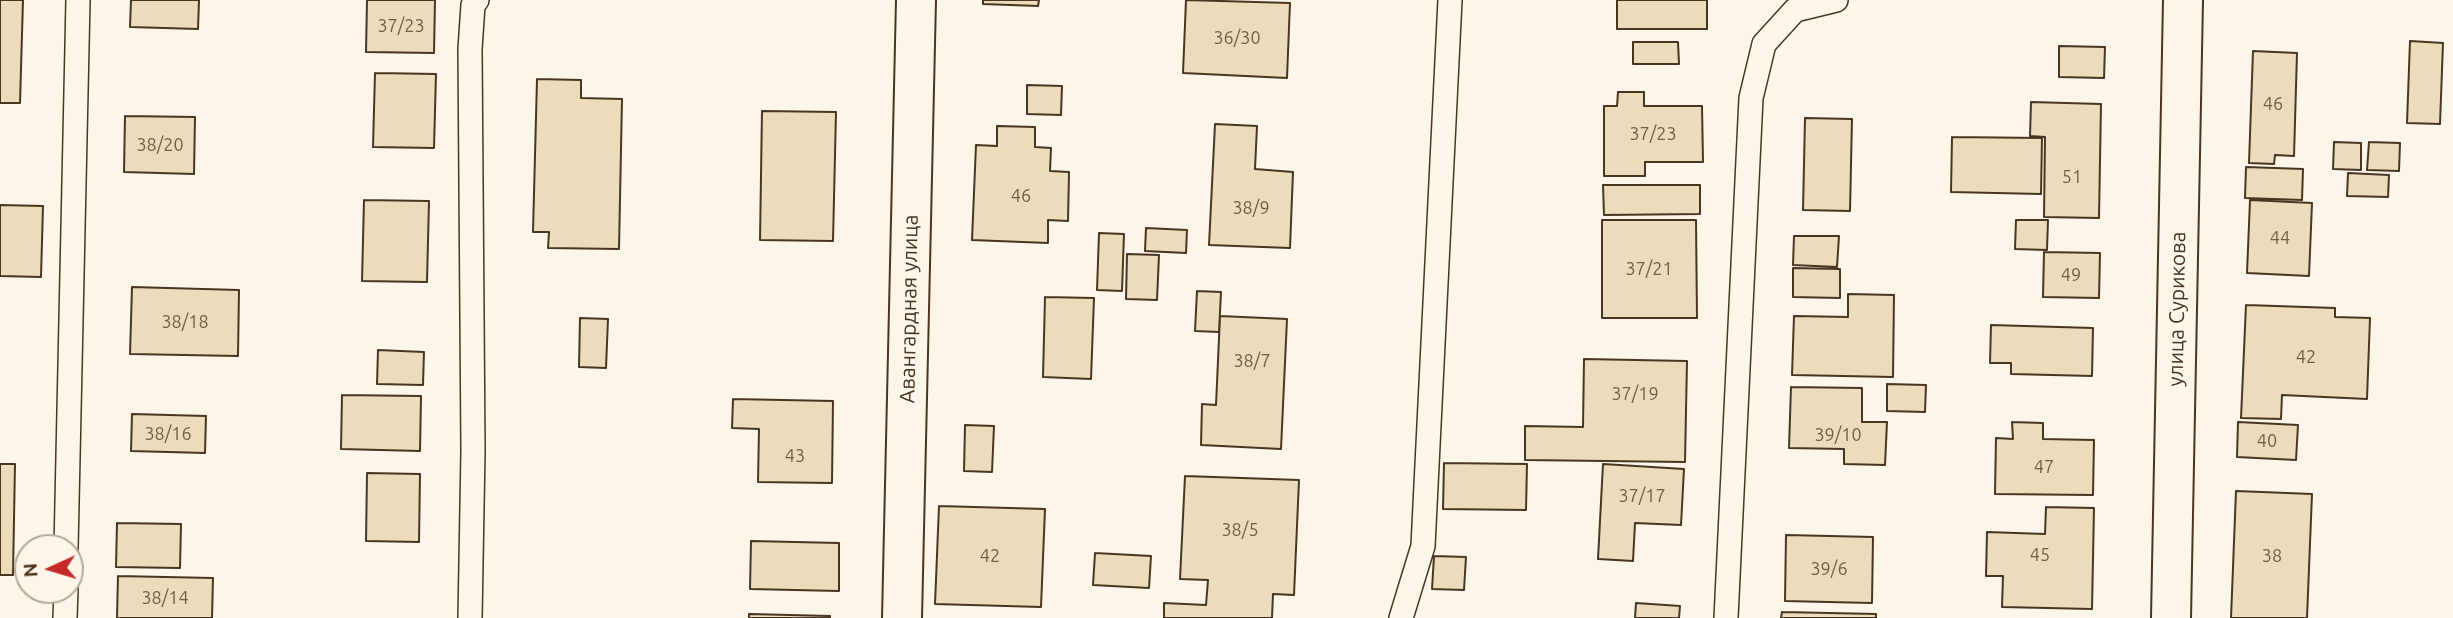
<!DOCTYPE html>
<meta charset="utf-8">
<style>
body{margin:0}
#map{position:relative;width:2453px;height:618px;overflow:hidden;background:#fbf6e9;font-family:Ubuntu,sans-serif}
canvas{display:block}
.north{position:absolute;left:14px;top:534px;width:70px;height:70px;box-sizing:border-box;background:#fbf6e9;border:2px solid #b4a999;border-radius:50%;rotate:266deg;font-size:19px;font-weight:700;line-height:28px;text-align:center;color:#4a3520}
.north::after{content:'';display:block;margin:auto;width:24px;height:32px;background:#c62828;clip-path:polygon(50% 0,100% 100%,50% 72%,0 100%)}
</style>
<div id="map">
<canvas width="2453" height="618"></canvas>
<div class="north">N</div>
</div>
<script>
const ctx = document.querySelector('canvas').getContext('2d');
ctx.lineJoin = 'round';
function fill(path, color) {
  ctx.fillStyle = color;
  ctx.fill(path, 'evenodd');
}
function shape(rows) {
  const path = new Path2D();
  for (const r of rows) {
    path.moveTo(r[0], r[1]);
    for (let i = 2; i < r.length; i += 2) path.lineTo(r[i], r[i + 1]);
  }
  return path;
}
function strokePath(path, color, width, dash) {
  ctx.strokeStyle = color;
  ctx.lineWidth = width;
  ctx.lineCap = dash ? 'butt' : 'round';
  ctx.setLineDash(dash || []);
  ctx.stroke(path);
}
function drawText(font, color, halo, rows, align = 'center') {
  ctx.font = font + ' Ubuntu,sans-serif';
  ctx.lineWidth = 5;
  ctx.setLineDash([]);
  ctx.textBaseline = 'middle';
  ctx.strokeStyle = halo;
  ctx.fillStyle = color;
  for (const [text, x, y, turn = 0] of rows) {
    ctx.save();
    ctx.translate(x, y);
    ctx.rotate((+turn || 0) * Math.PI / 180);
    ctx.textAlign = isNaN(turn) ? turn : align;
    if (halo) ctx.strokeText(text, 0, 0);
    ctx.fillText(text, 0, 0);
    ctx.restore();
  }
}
const building = shape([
 [0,0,23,0,20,103,0,103,0,0],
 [131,0,199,0,198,29,130,27,131,0],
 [367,0,435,0,434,53,366,52,367,0],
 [983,0,1039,0,1038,6,983,4,983,0],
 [1186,0,1290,3,1287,78,1183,73,1186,0],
 [1617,0,1707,0,1707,29,1617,29,1617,0],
 [2410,41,2443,43,2440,124,2407,123,2410,41],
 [1633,42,1678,42,1679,64,1633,64,1633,42],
 [2059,46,2105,47,2104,78,2059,77,2059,46],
 [2253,51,2297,53,2294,156,2275,155,2274,164,2249,163,2253,51],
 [375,73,436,74,434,148,373,147,375,73],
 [537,79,581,80,581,98,622,99,619,249,548,248,549,232,533,232,537,79],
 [1027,85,1062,86,1061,115,1027,114,1027,85],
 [1618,92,1644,92,1644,106,1702,106,1703,162,1645,162,1645,176,1604,176,1604,106,1617,106,1618,92],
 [2031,102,2101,104,2099,218,2044,217,2045,137,2030,136,2031,102],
 [762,111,836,112,833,241,760,240,762,111],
 [125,116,195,117,194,174,124,172,125,116],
 [1805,118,1852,119,1850,211,1803,210,1805,118],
 [1215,124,1257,126,1255,169,1293,172,1290,248,1209,245,1215,124],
 [997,126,1035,127,1035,147,1051,148,1050,171,1069,172,1068,221,1048,220,1048,243,972,240,976,145,997,146,997,126],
 [1952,137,2042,138,2041,194,1951,192,1952,137],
 [2334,142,2361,143,2361,170,2333,169,2334,142],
 [2369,142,2400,143,2399,171,2367,170,2369,142],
 [2246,167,2303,169,2302,200,2245,198,2246,167],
 [2348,173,2389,175,2388,197,2347,196,2348,173],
 [1603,185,1700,185,1700,214,1604,215,1603,185],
 [364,200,429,201,427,282,362,281,364,200],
 [2250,200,2312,203,2309,276,2247,273,2250,200],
 [0,205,43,206,41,277,0,276,0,205],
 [1602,220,1696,220,1697,318,1602,318,1602,220],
 [2016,220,2048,220,2047,250,2015,249,2016,220],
 [1146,228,1187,230,1186,253,1145,251,1146,228],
 [1099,233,1124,234,1122,291,1097,290,1099,233],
 [1794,236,1839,236,1837,267,1793,265,1794,236],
 [2044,252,2100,253,2099,298,2043,297,2044,252],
 [1127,254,1159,255,1157,300,1126,299,1127,254],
 [1793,268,1840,269,1840,298,1793,297,1793,268],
 [132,287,239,290,238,356,130,354,132,287],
 [1197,291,1221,292,1219,332,1195,331,1197,291],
 [1848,294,1894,295,1893,377,1792,375,1794,316,1848,317,1848,294],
 [1045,297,1094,298,1091,379,1043,377,1045,297],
 [2246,305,2335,308,2335,317,2370,318,2367,399,2282,395,2281,419,2241,418,2246,305],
 [1220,316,1287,319,1281,449,1201,445,1202,404,1216,405,1220,316],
 [580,318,608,319,606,368,579,367,580,318],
 [1991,325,2093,328,2092,376,2011,374,2011,363,1990,363,1991,325],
 [378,350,424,352,423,385,377,384,378,350],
 [1584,359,1687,361,1685,462,1525,460,1525,426,1583,427,1584,359],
 [1887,384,1926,385,1925,412,1887,411,1887,384],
 [1791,387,1862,388,1862,422,1887,422,1885,465,1844,464,1844,449,1789,448,1791,387],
 [342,395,421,396,420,451,341,449,342,395],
 [733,399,833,401,832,483,758,482,759,429,732,428,733,399],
 [132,414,206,416,205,453,131,451,132,414],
 [2012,422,2043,423,2043,439,2094,440,2093,495,1995,494,1996,438,2013,439,2012,422],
 [2238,422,2298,425,2296,460,2237,457,2238,422],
 [965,425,994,426,992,472,964,471,965,425],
 [1444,463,1527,464,1526,510,1443,509,1444,463],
 [0,464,15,464,13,575,0,575,0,464],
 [1603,464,1684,469,1681,525,1635,523,1633,561,1598,559,1603,464],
 [367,473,420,474,419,542,366,541,367,473],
 [1185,476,1299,480,1294,595,1273,594,1272,618,1164,618,1164,603,1206,605,1208,580,1180,579,1185,476],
 [2236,491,2312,494,2307,618,2231,618,2236,491],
 [939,506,1045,509,1041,607,935,604,939,506],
 [2046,507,2094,508,2092,609,2002,607,2003,576,1986,576,1987,532,2045,534,2046,507],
 [117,523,181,524,180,568,116,567,117,523],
 [1786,535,1873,537,1872,603,1785,601,1786,535],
 [751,541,839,543,839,591,750,589,751,541],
 [1095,553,1151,556,1149,588,1093,585,1095,553],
 [1434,556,1466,557,1464,590,1432,589,1434,556],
 [118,576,213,578,212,618,117,618,118,576],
 [1636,603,1680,606,1679,618,1635,618,1636,603],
 [1782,612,1876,614,1876,618,1781,618,1782,612],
 [749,614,830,616,830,618,749,618,749,614]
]);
const lane = shape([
 [66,548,78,0],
 [65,618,66,590],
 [470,618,473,451,470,49,473,5,477,0],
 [1401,618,1423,546,1450,0],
 [1726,618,1751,98,1764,44,1795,10,1836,0]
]);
const street = shape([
 [902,618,916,0],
 [2171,618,2183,0]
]);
const numberNames = [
 ["37/23",401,26],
 ["36/30",1237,38],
 ["46",2273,104],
 ["37/23",1653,134],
 ["38/20",160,145],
 ["51",2072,177],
 ["46",1021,196],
 ["38/9",1251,208],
 ["44",2280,238],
 ["37/21",1649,269],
 ["49",2071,275],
 ["38/18",185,322],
 ["42",2306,357],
 ["38/7",1252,361],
 ["37/19",1635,394],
 ["38/16",168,434],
 ["39/10",1838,435],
 ["40",2267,441],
 ["43",795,456],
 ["47",2044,467],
 ["37/17",1642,496],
 ["38/5",1240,530],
 ["45",2040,555],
 ["42",990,556],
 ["38",2272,556],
 ["39/6",1829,569],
 ["38/14",165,598]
];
const streetNames = [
 ["Авангардная улица",909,309,-89],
 ["улица Сурикова",2177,309,-89]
];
fill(building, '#ecdcbc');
strokePath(building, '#4a3520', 2);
strokePath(lane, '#4a3520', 26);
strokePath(street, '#4a3520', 42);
strokePath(lane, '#fbf6e9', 23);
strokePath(street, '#fbf6e9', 38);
drawText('18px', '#725f47', null, numberNames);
drawText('21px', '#4a3520', '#fbf6e9', streetNames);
</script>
